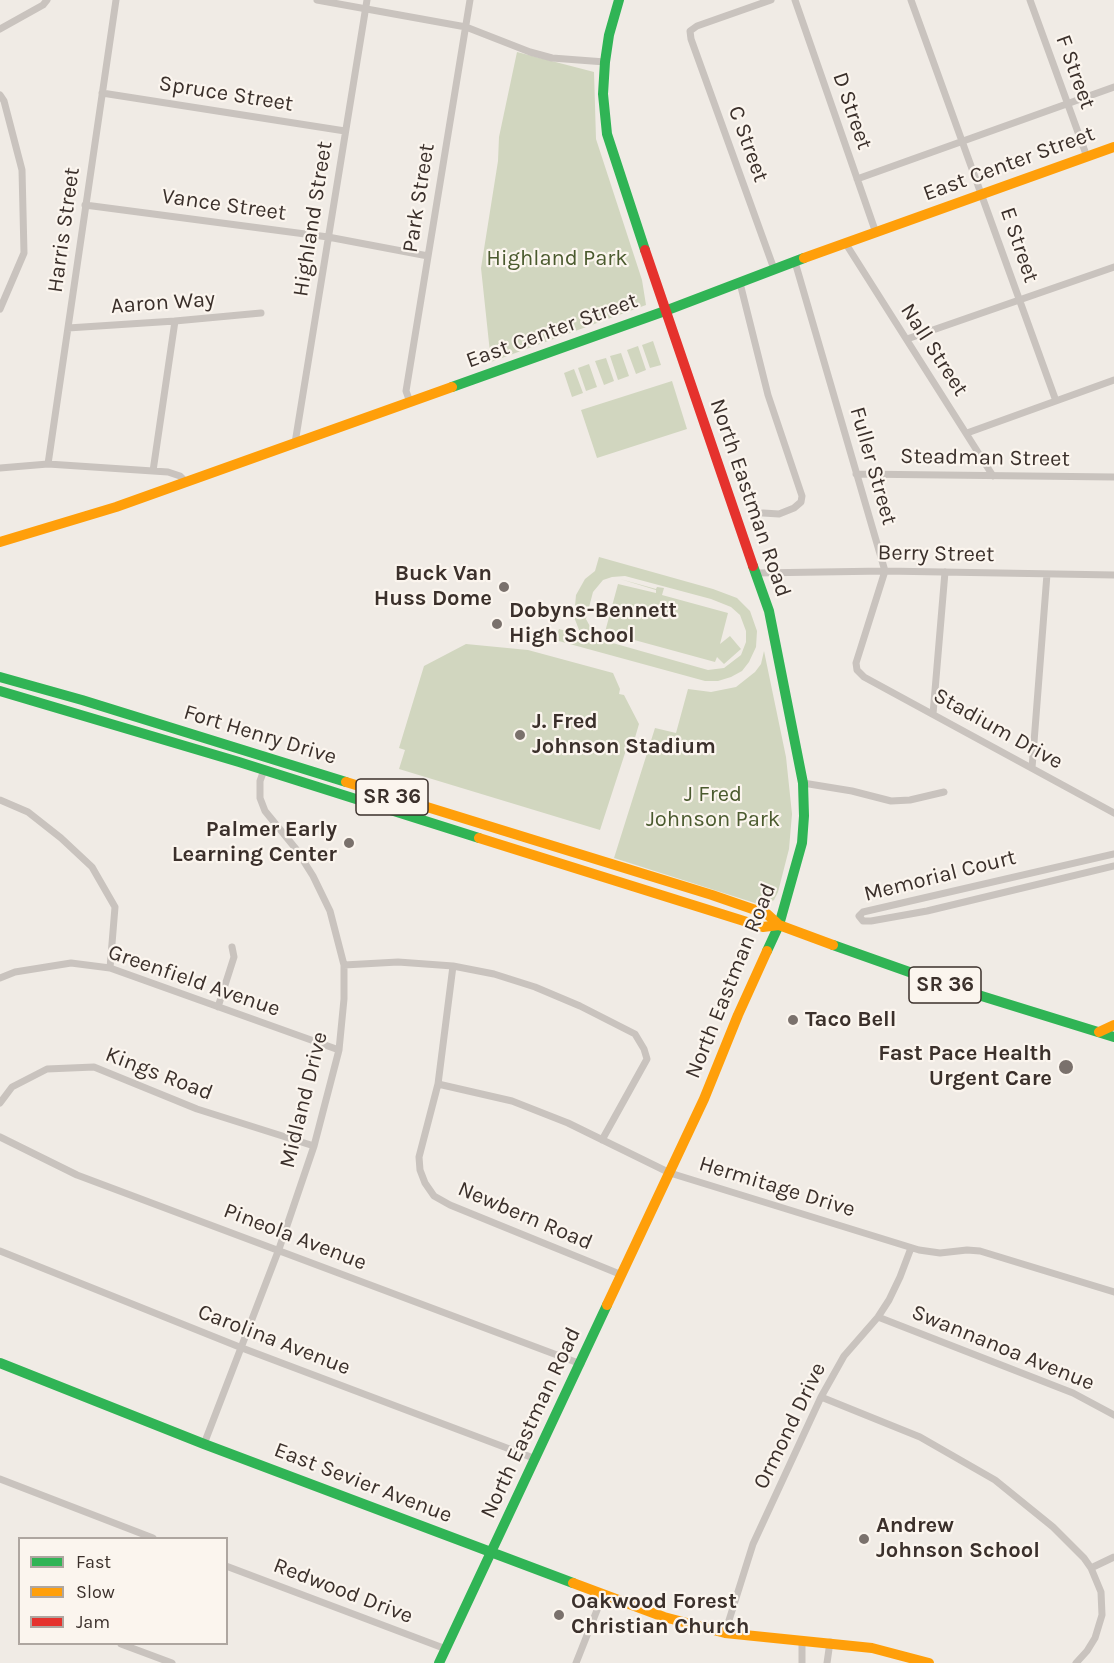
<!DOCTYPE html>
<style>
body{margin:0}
#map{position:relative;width:1114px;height:1663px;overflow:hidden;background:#f0ebe5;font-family:Karla,sans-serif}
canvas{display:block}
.legend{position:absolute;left:18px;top:1537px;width:210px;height:108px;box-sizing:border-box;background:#fbf5ee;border:2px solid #aea6a0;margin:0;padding:8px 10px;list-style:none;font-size:18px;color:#3b302b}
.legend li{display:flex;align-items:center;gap:12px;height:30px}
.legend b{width:30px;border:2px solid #aea6a0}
</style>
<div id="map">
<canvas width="1114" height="1663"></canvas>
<ul class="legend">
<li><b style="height:8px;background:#30b455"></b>Fast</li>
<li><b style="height:8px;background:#ff9f0a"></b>Slow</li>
<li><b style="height:8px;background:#e5322d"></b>Jam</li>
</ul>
</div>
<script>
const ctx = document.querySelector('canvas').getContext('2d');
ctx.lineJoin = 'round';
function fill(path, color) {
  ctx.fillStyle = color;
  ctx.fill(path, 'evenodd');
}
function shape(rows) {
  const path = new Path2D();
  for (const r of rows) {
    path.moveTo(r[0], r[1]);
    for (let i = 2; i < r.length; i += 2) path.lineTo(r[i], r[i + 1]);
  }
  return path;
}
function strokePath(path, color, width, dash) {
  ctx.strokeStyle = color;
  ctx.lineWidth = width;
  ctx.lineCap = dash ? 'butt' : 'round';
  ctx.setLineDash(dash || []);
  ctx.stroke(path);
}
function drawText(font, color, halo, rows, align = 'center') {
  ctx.font = font + ' Karla,sans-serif';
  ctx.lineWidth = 4.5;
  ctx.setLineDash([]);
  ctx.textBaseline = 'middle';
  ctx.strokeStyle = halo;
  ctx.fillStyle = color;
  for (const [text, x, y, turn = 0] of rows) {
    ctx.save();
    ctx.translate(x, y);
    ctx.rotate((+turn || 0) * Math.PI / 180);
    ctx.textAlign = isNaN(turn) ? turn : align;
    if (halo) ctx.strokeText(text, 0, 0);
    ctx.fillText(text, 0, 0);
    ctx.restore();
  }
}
const green = shape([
 [517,52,594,72,596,139,642,280,646,305,491,362,481,268,498,161,499,137],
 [653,341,661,365,650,368,642,345],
 [638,346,646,370,636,374,627,350],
 [621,353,629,376,618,380,610,356],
 [606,358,614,381,604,385,595,361],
 [589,364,597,387,586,391,578,368],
 [574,369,583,393,572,397,564,373],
 [672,381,687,429,597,458,581,410],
 [599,557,713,589,737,598,750,611,757,631,756,647,749,662,742,671,731,677,718,681,705,681,555,640,559,629,581,635,574,617,576,595,585,579,595,571],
 [625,576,711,599,731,607,740,615,746,631,746,642,741,655,724,668,708,670,602,640,593,632,586,619,593,592,603,580,612,577],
 [620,579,656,589,657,587,664,588,662,595,728,613,720,644,730,636,741,649,724,664,717,657,715,662,605,632,618,584,656,593,656,590],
 [466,644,528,650,613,673,620,689,619,694,624,695,639,724,632,748,627,747,600,830,399,769,405,750,399,748,424,666],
 [764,651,786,757,792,814,789,849,778,892,774,900,768,904,758,904,614,858,655,728,676,733,688,689,711,692,736,687,755,672,761,664]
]);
const street = shape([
 [317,0,466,27,530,52,552,58,605,62],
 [771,0,697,26,690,31,691,39,774,269],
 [795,0,876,233],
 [911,0,1056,401],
 [1030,0,1087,157],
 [0,29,43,5,47,0],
 [102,93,345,131],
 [0,95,4,101,22,170,24,253,0,309],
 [857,179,1114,87],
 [85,205,328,237,428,256],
 [846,244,993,476],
 [795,262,885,571,856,663,857,670,864,677,1114,813],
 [740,283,768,395,802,496,801,502,794,508,779,514,763,513],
 [68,328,175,321,261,313],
 [907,339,1114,267],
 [410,402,406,391,470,0],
 [967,433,1114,380],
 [295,443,367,0],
 [48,464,116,0],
 [0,468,48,464,168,472,180,476,185,481],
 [153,471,175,321],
 [856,474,1114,477],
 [757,573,885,571,1114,575],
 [933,714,945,572],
 [1032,768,1047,574],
 [803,783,852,791,891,801,910,800,944,792],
 [0,800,28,812,61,838,92,867,115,907,110,968],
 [1114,854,863,912,859,916,863,921,871,921,927,911,1114,866],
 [344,965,398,962,453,966,494,974,535,987,580,1006,635,1034,644,1049,647,1059,602,1140],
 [453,966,438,1084,419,1157,420,1170,425,1183,434,1196,450,1205,622,1275],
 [0,978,15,972,71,963,110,968,339,1050],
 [218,1007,234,957,232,947],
 [438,1084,512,1101,568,1123,670,1173,919,1250,940,1253,967,1250,980,1251,1114,1292],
 [0,1103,12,1087,47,1069,94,1067,197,1109,314,1146],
 [0,1137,77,1175,581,1364],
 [0,1251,242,1348,536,1459],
 [878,1317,1073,1393,1114,1415],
 [821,1397,920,1437,995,1480,1053,1527,1084,1558,1091,1568,1101,1592,1102,1615,1095,1638,1087,1651,1076,1663],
 [204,1444,279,1249,314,1146,339,1050,344,999,344,965,330,911,313,876,296,849,265,811,260,798,260,781,264,770],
 [0,1479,153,1538],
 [226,1566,446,1649],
 [1091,1568,1114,1557],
 [725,1633,753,1544,821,1397,844,1356,878,1317,889,1300,900,1277,911,1248],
 [121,1644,172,1663],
 [576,1663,603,1595],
 [802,1663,802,1641],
 [827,1663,830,1642]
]);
const fast = shape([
 [619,0,609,35,605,62,603,94,607,134,645,250],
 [452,387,665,311,804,258],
 [753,566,769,611,803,783,804,816,802,843,779,925,767,951],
 [0,677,82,700,346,782],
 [0,691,239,762,479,838],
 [833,945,946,985,1114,1037],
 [0,1363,204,1444,573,1583],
 [439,1663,607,1305]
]);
const slow = shape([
 [804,258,1114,147],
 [0,542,116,507,452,387],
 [346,782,712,895,767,914,779,925,833,945],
 [479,838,763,927,779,925],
 [1099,1032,1114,1025],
 [607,1305,704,1099,738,1015,767,951],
 [573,1583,664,1617,725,1633,872,1648,929,1663]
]);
const jam = shape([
 [645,250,753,566]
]);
const markers = [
 [504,587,6,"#7a716c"],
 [497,624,6,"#7a716c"],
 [520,735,6,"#7a716c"],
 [349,843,6,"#7a716c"],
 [793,1020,6,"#7a716c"],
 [1066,1067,8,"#7a716c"],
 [864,1539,6,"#7a716c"],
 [559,1615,6,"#7a716c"]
];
const shields = [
 [392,797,72],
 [945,985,72]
];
const shieldNames = [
 ["SR 36",392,797],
 ["SR 36",945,985]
];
const streetNames = [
 ["F Street",1075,72,70],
 ["Spruce Street",226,94,9],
 ["D Street",852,111,71],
 ["C Street",748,144,70],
 ["East Center Street",1009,164,-20],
 ["Park Street",419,198,-81],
 ["Vance Street",224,205,8],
 ["Highland Street",313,219,-81],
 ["Harris Street",64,230,-82],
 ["E Street",1019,245,71],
 ["Aaron Way",163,303,-4],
 ["East Center Street",552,331,-20],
 ["Nall Street",934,350,57],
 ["Steadman Street",985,458,1],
 ["Fuller Street",873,466,74],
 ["North Eastman Road",750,498,71],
 ["Berry Street",936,554,1],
 ["Stadium Drive",998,729,29],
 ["Fort Henry Drive",260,735,17],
 ["Memorial Court",940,876,-14],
 ["Greenfield Avenue",194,981,19],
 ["North Eastman Road",731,981,-68],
 ["Kings Road",159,1074,21],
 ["Midland Drive",304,1100,-76],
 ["Hermitage Drive",777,1187,17],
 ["Newbern Road",525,1216,23],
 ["Pineola Avenue",295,1237,21],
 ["Carolina Avenue",274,1340,21],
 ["Swannanoa Avenue",1003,1348,22],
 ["North Eastman Road",531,1423,-65],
 ["Ormond Drive",790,1426,-64],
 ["East Sevier Avenue",363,1483,21],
 ["Redwood Drive",343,1591,21]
];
const parkNames = [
 ["Highland Park",557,259],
 ["J Fred",713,795],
 ["Johnson Park",713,820]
];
const poiNames = [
 ["Buck Van",492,574,"right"],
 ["Huss Dome",492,599,"right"],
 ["Dobyns-Bennett",509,611],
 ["High School",509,636],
 ["J. Fred",532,722],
 ["Johnson Stadium",532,747],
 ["Palmer Early",337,830,"right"],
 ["Learning Center",337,855,"right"],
 ["Taco Bell",805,1020],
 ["Fast Pace Health",1052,1054,"right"],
 ["Urgent Care",1052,1079,"right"],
 ["Andrew",876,1526],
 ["Johnson School",876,1551],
 ["Oakwood Forest",571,1602],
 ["Christian Church",571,1627]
];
fill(green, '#d1d6bf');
strokePath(street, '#c9c3be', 7);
strokePath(fast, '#30b455', 10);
strokePath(slow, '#ff9f0a', 10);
strokePath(jam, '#e5322d', 10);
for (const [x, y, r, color] of markers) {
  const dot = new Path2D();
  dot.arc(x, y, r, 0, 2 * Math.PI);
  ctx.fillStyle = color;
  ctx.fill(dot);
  strokePath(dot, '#fbf5ee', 2);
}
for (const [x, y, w] of shields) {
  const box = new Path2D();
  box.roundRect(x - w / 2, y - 18, w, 36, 4.5);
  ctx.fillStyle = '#fbf5ee';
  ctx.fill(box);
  strokePath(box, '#3b302b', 1.5);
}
drawText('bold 21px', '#3b302b', null, shieldNames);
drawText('22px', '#3b302b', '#fbf5ee', streetNames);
drawText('22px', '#4a5a2e', '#fbf5ee', parkNames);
drawText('bold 22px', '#3b302b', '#fbf5ee', poiNames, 'left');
</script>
